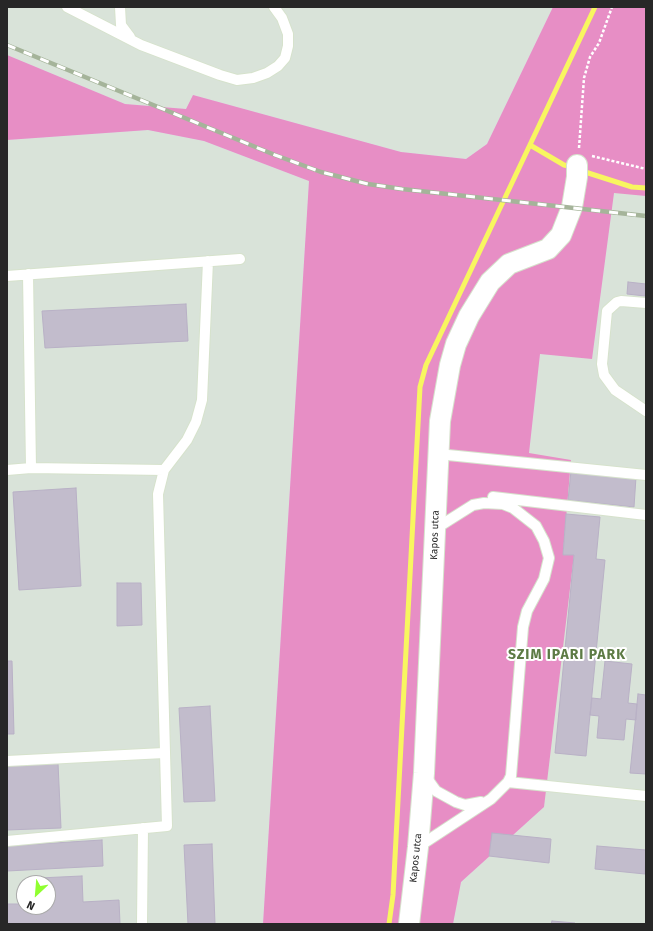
<!DOCTYPE html>
<style>
body{margin:0}
#map{position:relative;width:653px;height:931px;overflow:hidden;background:#ddd7eb;font-family:"Fira Sans",sans-serif}
canvas{display:block}
.frame{position:absolute;inset:0;border:8px solid #272727;pointer-events:none}
.north{position:absolute;left:16px;top:875px;width:40px;height:40px;box-sizing:border-box;background:#fff;border:1px solid #a9a9a9;border-radius:50%;rotate:206deg;font-size:11px;font-weight:700;line-height:16px;text-align:center;color:#272727}
.north::after{content:'';display:block;margin:auto;width:14px;height:18px;background:#90ff30;clip-path:polygon(50% 0,100% 100%,50% 72%,0 100%)}
</style>
<div id="map">
<canvas width="653" height="931"></canvas>
<div class="frame"></div>
<div class="north">N</div>
</div>
<script>
const ctx = document.querySelector('canvas').getContext('2d');
ctx.lineJoin = 'round';
function fill(path, color) {
  ctx.fillStyle = color;
  ctx.fill(path, 'evenodd');
}
function shape(rows) {
  const path = new Path2D();
  for (const r of rows) {
    path.moveTo(r[0], r[1]);
    for (let i = 2; i < r.length; i += 2) path.lineTo(r[i], r[i + 1]);
  }
  return path;
}
function strokePath(path, color, width, dash) {
  ctx.strokeStyle = color;
  ctx.lineWidth = width;
  ctx.lineCap = dash ? 'butt' : 'round';
  ctx.setLineDash(dash || []);
  ctx.stroke(path);
}
function drawText(font, color, halo, rows, align = 'center') {
  ctx.font = font + ' "Fira Sans",sans-serif';
  ctx.lineWidth = 4;
  ctx.setLineDash([]);
  ctx.textBaseline = 'middle';
  ctx.strokeStyle = halo;
  ctx.fillStyle = color;
  for (const [text, x, y, turn = 0] of rows) {
    ctx.save();
    ctx.translate(x, y);
    ctx.rotate((+turn || 0) * Math.PI / 180);
    ctx.textAlign = isNaN(turn) ? turn : align;
    if (halo) ctx.strokeText(text, 0, 0);
    ctx.fillText(text, 0, 0);
    ctx.restore();
  }
}
const industrial = shape([
 [7,7,553,7,487,144,466,159,401,152,193,95,186,109,125,104,7,55],
 [148,130,204,141,309,181,263,924,7,924,7,140],
 [24,883,48,883,48,907,24,907],
 [614,192,646,196,646,924,453,924,461,882,544,807,566,514,529,453,540,354,592,358]
]);
const green = shape([
 [553,7,646,7,646,196,614,193,592,359,540,354,529,453,571,460,563,554,574,555,544,807,461,882,453,924,263,924,309,181,204,141,148,130,7,140,7,55,125,104,186,109,193,95,401,152,466,159,487,144]
]);
const stream = shape([
 [530,145,564,165,572,167],
 [582,171,632,187,646,188],
 [389,924,393,895,420,387,426,365,595,7]
]);
const building = shape([
 [628,282,646,284,645,296,627,294,628,282],
 [186,304,188,341,45,348,42,311,186,304],
 [571,471,636,477,634,507,568,500,571,471],
 [76,488,81,586,19,590,13,492,76,488],
 [566,514,600,517,596,559,605,560,586,756,555,753,574,555,563,555,566,514],
 [117,583,141,583,142,625,117,626,117,583],
 [7,661,12,661,14,734,7,734,7,661],
 [605,661,632,664,628,703,637,704,636,720,626,719,624,740,597,738,599,716,590,715,592,698,601,699,605,661],
 [638,694,646,695,646,774,630,773,638,694],
 [210,706,215,801,184,802,179,708,210,706],
 [58,763,61,828,7,830,7,766,58,763],
 [492,833,551,839,549,863,489,856,492,833],
 [102,840,103,866,7,871,7,846,102,840],
 [212,844,215,924,188,924,184,845,212,844],
 [597,846,646,850,645,874,595,869,597,846],
 [82,876,83,902,119,900,120,924,7,924,7,904,24,904,24,907,48,907,48,883,39,883,39,878,82,876],
 [552,921,575,923,575,924,551,924,552,921]
]);
const path = shape([
 [579,148,584,78,590,57,599,43,612,7],
 [592,156,646,169]
]);
const lane = shape([
 [67,7,141,45,220,75,237,80,253,78,267,73,278,66,285,58,288,46,288,34,282,18,274,7],
 [120,7,121,25,130,37],
 [7,276,240,259],
 [646,303,621,301,617,302,607,311,602,364,604,375,615,390,646,411],
 [438,454,646,475],
 [31,468,164,470],
 [7,470,31,468,28,274],
 [493,497,646,515],
 [7,761,164,753],
 [426,777,436,791,456,802,465,805,481,802],
 [508,782,646,796],
 [7,841,167,826,158,494,164,470,187,440,196,422,202,400,208,261],
 [418,847,491,799,508,782,511,776,523,627,527,611,544,579,549,558,544,541,536,526,513,508,503,504,484,503,473,505,435,529],
 [142,924,143,828]
]);
const street = shape([
 [409,924,418,847,424,773,440,421,450,365,456,344,469,316,490,282,509,264,548,249,561,235,572,207,577,177,577,165]
]);
const rail = shape([
 [7,45,275,155,321,172,368,184,402,189,646,216]
]);
const streetNames = [
 ["Kapos utca",435,535,-88],
 ["Kapos utca",416,858,-84]
];
const districtNames = [
 ["SZIM IPARI PARK",567,655]
];
fill(industrial, '#d9e3d9');
fill(green, '#e78ec5');
strokePath(stream, '#f8f660', 5);
fill(building, '#c2bccc');
strokePath(building, '#b9b1c6', 1);
strokePath(lane, '#d6e2cc', 12);
strokePath(street, '#d6e2cc', 22);
strokePath(path, '#fff', 2.5, [3, 2]);
strokePath(lane, '#fff', 10);
strokePath(street, '#fff', 20);
strokePath(rail, '#a5b49a', 4.5);
strokePath(rail, '#fff', 3, [9]);
drawText('10px', '#272727', '#fff', streetNames);
ctx.letterSpacing = '1px';
drawText('bold 14px', '#5d7b45', '#fff', districtNames);
ctx.letterSpacing = '0px';
</script>
